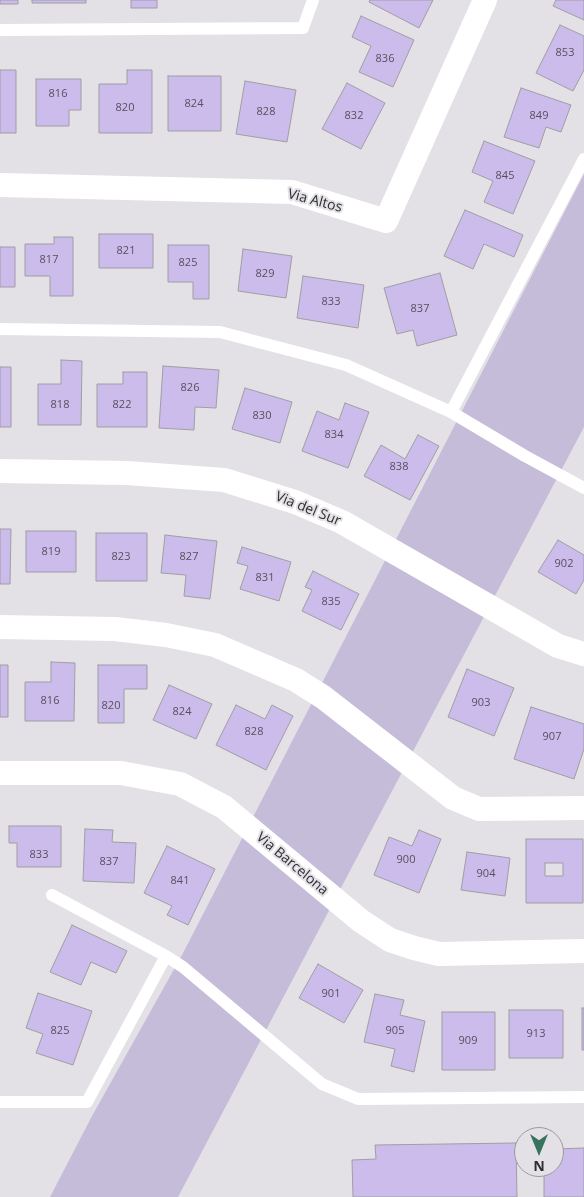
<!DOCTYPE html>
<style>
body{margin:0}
#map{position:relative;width:584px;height:1197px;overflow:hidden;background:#e3e1e6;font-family:"Open Sans",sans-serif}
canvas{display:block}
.north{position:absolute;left:514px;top:1127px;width:50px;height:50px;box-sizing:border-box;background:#e3e1e6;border:1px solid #9b999d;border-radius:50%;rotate:180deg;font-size:14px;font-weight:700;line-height:20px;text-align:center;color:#2e2d2f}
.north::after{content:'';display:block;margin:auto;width:18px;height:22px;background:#38735d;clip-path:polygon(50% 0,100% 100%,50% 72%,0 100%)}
</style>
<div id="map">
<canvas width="584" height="1197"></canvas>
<div class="north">N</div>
</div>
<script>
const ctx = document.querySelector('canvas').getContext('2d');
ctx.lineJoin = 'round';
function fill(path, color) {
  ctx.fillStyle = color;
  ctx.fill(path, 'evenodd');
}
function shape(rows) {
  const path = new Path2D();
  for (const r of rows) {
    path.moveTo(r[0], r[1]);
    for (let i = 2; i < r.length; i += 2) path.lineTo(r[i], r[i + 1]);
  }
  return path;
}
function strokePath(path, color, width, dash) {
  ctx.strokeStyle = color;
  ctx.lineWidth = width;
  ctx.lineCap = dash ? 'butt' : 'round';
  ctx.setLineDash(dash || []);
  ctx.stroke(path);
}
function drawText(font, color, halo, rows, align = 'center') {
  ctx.font = font + ' "Open Sans",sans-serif';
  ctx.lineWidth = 4;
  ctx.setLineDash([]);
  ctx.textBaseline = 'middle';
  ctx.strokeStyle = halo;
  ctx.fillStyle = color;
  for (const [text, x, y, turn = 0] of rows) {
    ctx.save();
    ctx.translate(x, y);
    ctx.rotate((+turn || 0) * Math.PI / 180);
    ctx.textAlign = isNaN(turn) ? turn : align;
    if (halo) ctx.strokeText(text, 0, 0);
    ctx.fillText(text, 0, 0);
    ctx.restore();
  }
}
const green = shape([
 [584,174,584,427,178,1197,50,1197,92,1116,182,955]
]);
const building = shape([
 [0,0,18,0,18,4,0,4,0,0],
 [32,0,86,0,86,3,32,3,32,0],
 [131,0,157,0,157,8,131,8,131,0],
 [370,0,433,0,419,28,369,2,370,0],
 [556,0,584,0,584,20,553,6,556,0],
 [361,16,414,40,393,87,359,72,371,46,352,37,361,16],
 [560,25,584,36,584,70,573,91,536,73,560,25],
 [0,70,16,70,16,133,0,133,0,70],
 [127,70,152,70,152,133,99,133,99,84,127,84,127,70],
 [168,76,221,76,221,131,168,131,168,76],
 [36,79,81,79,81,110,69,110,69,126,36,126,36,79],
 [245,81,296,90,287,142,236,134,245,81],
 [347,83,385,103,361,149,322,129,347,83],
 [521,88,571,105,561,132,546,127,539,148,504,137,521,88],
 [484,141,535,161,513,214,484,202,493,181,472,172,484,141],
 [465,210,523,235,514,257,484,244,473,269,444,256,465,210],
 [99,234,153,234,153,268,99,268,99,234],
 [54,237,73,237,73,296,50,296,50,276,25,276,25,244,54,244,54,237],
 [168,245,209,245,209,299,193,299,193,282,168,282,168,245],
 [0,247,15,247,15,287,0,287,0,247],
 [243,249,292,256,286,298,238,291,243,249],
 [440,273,457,335,417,346,413,330,397,334,384,288,440,273],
 [303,276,364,285,358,328,297,318,303,276],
 [61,360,82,361,81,425,38,425,38,384,61,384,61,360],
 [163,366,219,370,216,408,195,407,194,430,159,428,163,366],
 [0,367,11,367,11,427,0,427,0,367],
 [123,372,147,372,147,427,97,427,97,384,123,384,123,372],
 [245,388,292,402,280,443,232,429,245,388],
 [345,403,369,412,348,468,302,451,317,411,339,420,345,403],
 [418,435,439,446,410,500,364,476,381,445,405,459,418,435],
 [0,529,11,529,10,584,0,584,0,529],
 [26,531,76,531,76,572,26,572,26,531],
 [96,533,147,533,147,581,96,581,96,533],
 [165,535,217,541,210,599,184,596,186,575,161,573,165,535],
 [558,540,584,555,584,580,576,594,538,572,558,540],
 [242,547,291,562,279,601,240,589,248,566,237,563,242,547],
 [313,571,359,594,341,630,302,611,312,590,305,587,313,571],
 [51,662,75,663,74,721,25,721,25,682,51,682,51,662],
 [0,665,8,665,8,717,0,717,0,665],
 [98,665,147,665,147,689,124,689,124,723,98,723,98,665],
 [467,669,514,688,494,736,448,717,467,669],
 [169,685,212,704,196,739,153,720,169,685],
 [236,705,265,719,272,705,293,716,266,770,216,745,236,705],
 [531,707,584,724,584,749,574,779,514,759,531,707],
 [9,826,61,826,61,867,17,867,17,843,9,843,9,826],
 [85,829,113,830,112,842,136,843,134,883,83,881,85,829],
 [419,830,441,839,419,893,374,875,389,837,412,846,419,830],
 [526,839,583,839,583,903,526,903,526,839],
 [545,863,563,863,563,876,545,876,545,863],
 [167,846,215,869,188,925,167,915,172,906,144,893,167,846],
 [467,852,510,858,505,896,461,890,467,852],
 [72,925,127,951,116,973,91,962,81,985,50,972,72,925],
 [318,964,363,990,344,1023,299,998,318,964],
 [38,993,92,1011,73,1065,36,1053,43,1034,26,1028,38,993],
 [375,994,404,1000,400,1015,425,1021,414,1072,391,1066,395,1049,364,1042,375,994],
 [582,1008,584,1008,584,1050,582,1050,582,1008],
 [509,1010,563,1010,563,1058,509,1058,509,1010],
 [442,1012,495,1012,495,1070,442,1070,442,1012],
 [516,1143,517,1197,353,1197,352,1160,376,1159,375,1145,516,1143],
 [584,1148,584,1197,544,1197,544,1167,554,1167,554,1149,584,1148]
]);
const lane = shape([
 [0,30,303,28,313,0],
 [0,329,220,332,346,365,451,412,525,456,584,488],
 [451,412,584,159],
 [52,895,166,956,183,967,322,1084,358,1099,584,1097],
 [0,1102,87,1102,166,956]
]);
const street = shape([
 [0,185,292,192,386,221,485,0],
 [0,471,127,473,224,480,295,502,342,522,558,646,584,654],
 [0,627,115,629,166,635,215,645,296,680,323,697,453,798,479,809,584,808],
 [0,773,121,773,180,784,224,807,361,921,390,940,414,948,439,954,584,951]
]);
const numberNames = [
 ["853",565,53],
 ["836",385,59],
 ["816",58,94],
 ["824",194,104],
 ["820",125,108],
 ["828",266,112],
 ["832",354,116],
 ["849",539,116],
 ["845",505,176],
 ["821",126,251],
 ["817",49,260],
 ["825",188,263],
 ["829",265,274],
 ["833",331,302],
 ["837",420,309],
 ["826",190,388],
 ["818",60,405],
 ["822",122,405],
 ["830",262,416],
 ["834",334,435],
 ["838",399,467],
 ["819",51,552],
 ["823",121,557],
 ["827",189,557],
 ["902",564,564],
 ["831",265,578],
 ["835",331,602],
 ["816",50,701],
 ["903",481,703],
 ["820",111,706],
 ["824",182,712],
 ["828",254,732],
 ["907",552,737],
 ["833",39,855],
 ["900",406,860],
 ["837",109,862],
 ["904",486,874],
 ["841",180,881],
 ["901",331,994],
 ["825",60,1031],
 ["905",395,1031],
 ["913",536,1034],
 ["909",468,1041]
];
const streetNames = [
 ["Via Altos",315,201,15],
 ["Via del Sur",308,509,22],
 ["Via Barcelona",292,864,40]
];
fill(green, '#c5bcda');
fill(building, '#cbbceb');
strokePath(building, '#9f9ea3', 1);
strokePath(lane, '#fff', 12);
strokePath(street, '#fff', 24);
drawText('11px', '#55515e', null, numberNames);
drawText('14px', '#2e2d2f', '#e3e1e6', streetNames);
</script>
